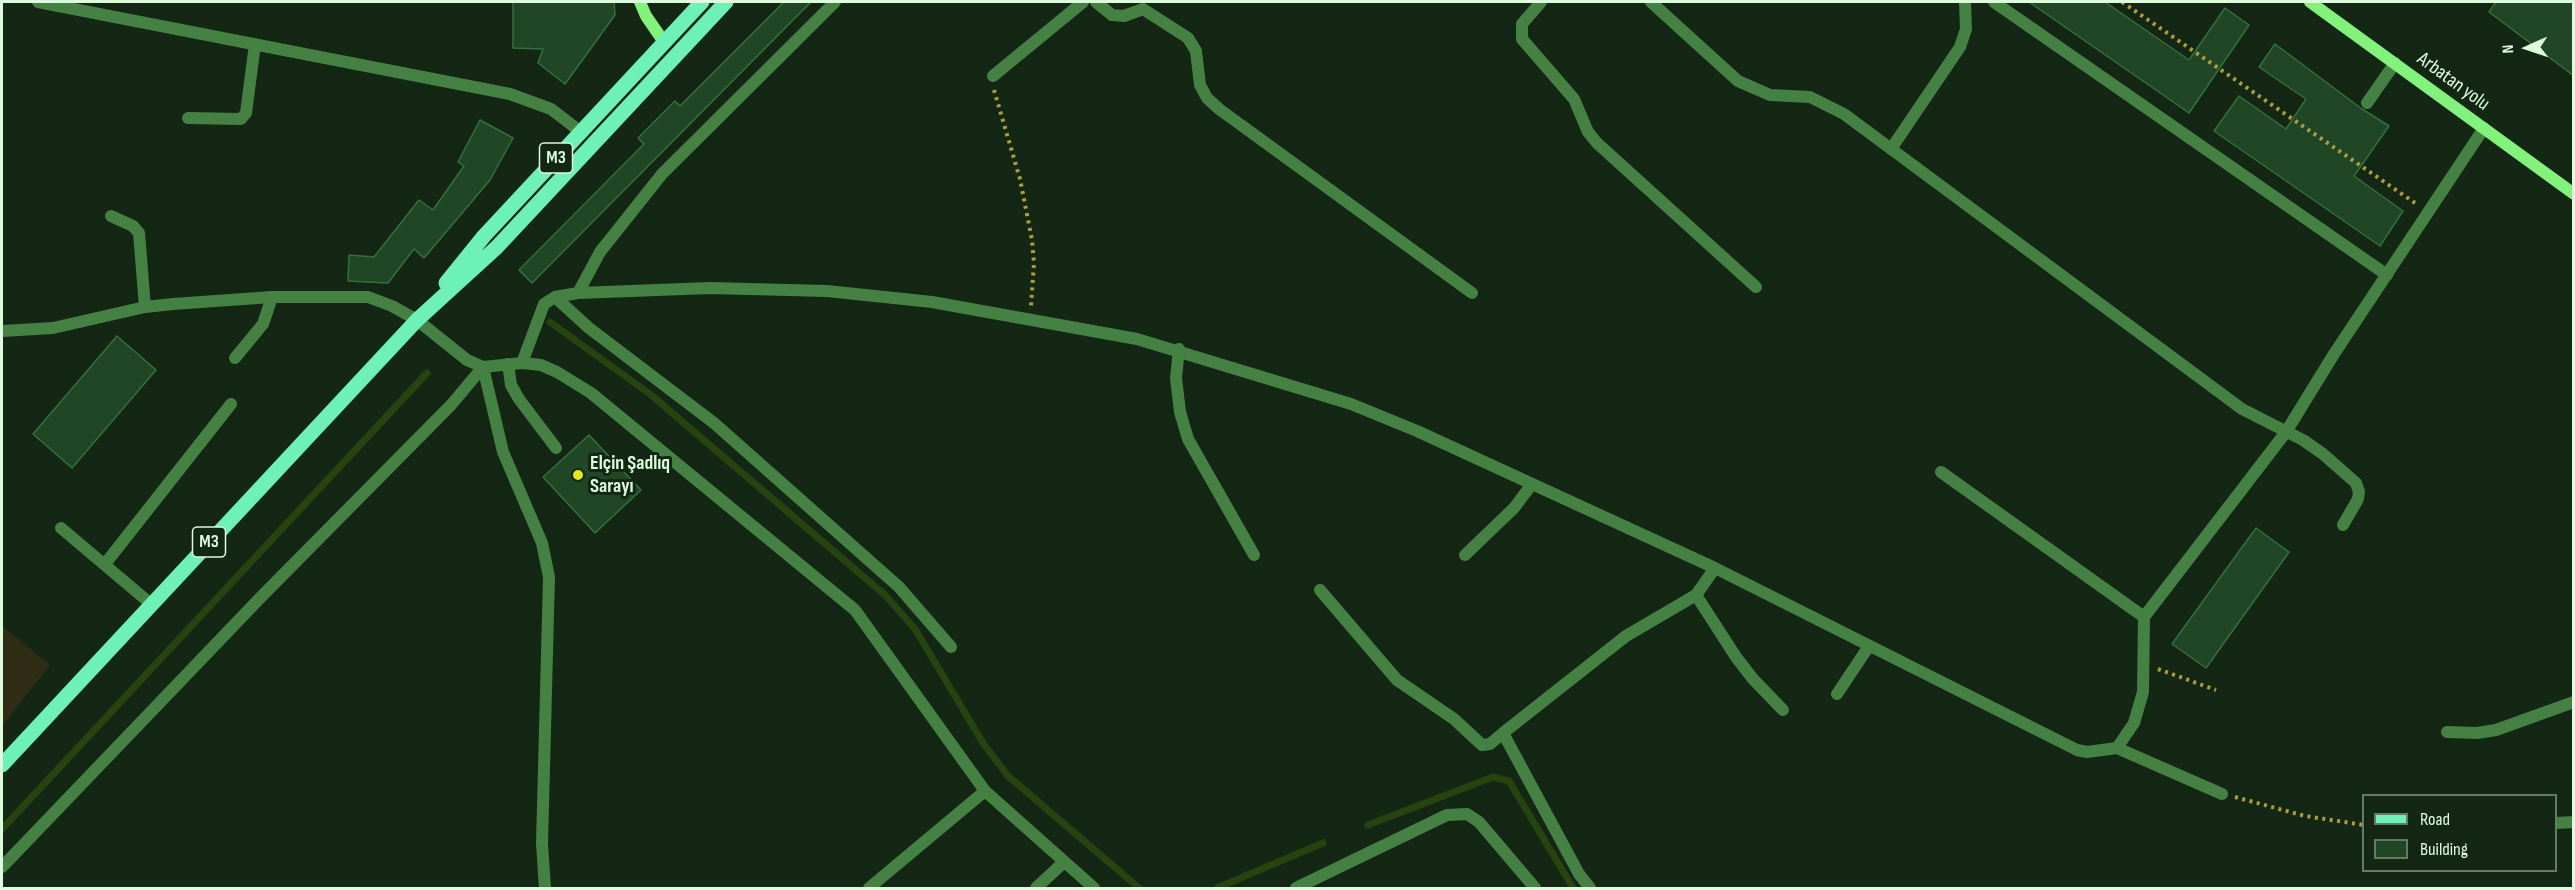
<!DOCTYPE html>
<meta charset="utf-8">
<style>
body{margin:0}
#map{position:relative;width:2575px;height:890px;overflow:hidden;background:#132714;font-family:"Sofia Sans Condensed",sans-serif}
canvas{display:block}
.frame{position:absolute;inset:0;border:3px solid #dcfcdd;pointer-events:none}
.legend{position:absolute;left:2362px;top:794px;width:195px;height:78px;box-sizing:border-box;background:#132714;border:2px solid #637c64;margin:0;padding:8px 10px;list-style:none;font-size:18px;color:#dcfcdd}
.legend li{display:flex;align-items:center;gap:12px;height:30px}
.legend b{width:30px;border:2px solid #637c64}
.north{position:absolute;left:2497px;top:18px;width:60px;height:60px;-webkit-text-stroke:4px #132714;paint-order:stroke;rotate:267deg;font-size:16px;font-weight:700;line-height:24px;text-align:center;color:#dcfcdd}
.north::after{content:'';display:block;margin:auto;width:21px;height:27px;background:#dcfcdd;clip-path:polygon(50% 0,100% 100%,50% 72%,0 100%)}
</style>
<div id="map">
<canvas width="2575" height="890"></canvas>
<div class="frame"></div>
<ul class="legend">
<li><b style="height:8px;background:#6ef1b6"></b>Road</li>
<li><b style="height:16px;background:#204625"></b>Building</li>
</ul>
<div class="north">N</div>
</div>
<script>
const ctx = document.querySelector('canvas').getContext('2d');
ctx.lineJoin = 'round';
function fill(path, color) {
  ctx.fillStyle = color;
  ctx.fill(path, 'evenodd');
}
function shape(rows) {
  const path = new Path2D();
  for (const r of rows) {
    path.moveTo(r[0], r[1]);
    for (let i = 2; i < r.length; i += 2) path.lineTo(r[i], r[i + 1]);
  }
  return path;
}
function strokePath(path, color, width, dash) {
  ctx.strokeStyle = color;
  ctx.lineWidth = width;
  ctx.lineCap = dash ? 'butt' : 'round';
  ctx.setLineDash(dash || []);
  ctx.stroke(path);
}
function drawText(font, color, halo, rows, align = 'center') {
  ctx.font = font + ' "Sofia Sans Condensed",sans-serif';
  ctx.lineWidth = 6;
  ctx.setLineDash([]);
  ctx.textBaseline = 'middle';
  ctx.strokeStyle = halo;
  ctx.fillStyle = color;
  for (const [text, x, y, turn = 0] of rows) {
    ctx.save();
    ctx.translate(x, y);
    ctx.rotate((+turn || 0) * Math.PI / 180);
    ctx.textAlign = isNaN(turn) ? turn : align;
    if (halo) ctx.strokeText(text, 0, 0);
    ctx.fillText(text, 0, 0);
    ctx.restore();
  }
}
const green = shape([
 [2,626,50,665,2,726]
]);
const stream = shape([
 [550,322,650,394,885,595,915,629,983,743,1008,776,1139,888],
 [1368,825,1493,777,1509,781,1573,888],
 [2,829,427,373],
 [1217,888,1323,843]
]);
const building = shape([
 [513,2,614,2,615,15,565,84,538,63,543,49,513,48,513,2],
 [784,2,811,2,532,283,519,270,644,144,638,138,675,101,680,106,784,2],
 [2029,2,2105,2,2189,60,2225,8,2249,25,2189,113,2029,2],
 [2496,2,2574,2,2574,76,2489,12,2496,2],
 [2275,44,2362,109,2389,126,2354,176,2403,211,2380,246,2214,131,2239,96,2286,129,2306,99,2259,67,2275,44],
 [480,120,513,138,490,180,424,258,414,249,388,283,348,281,349,255,374,257,419,200,433,210,464,166,458,162,480,120],
 [117,336,156,370,72,468,33,434,117,336],
 [589,435,641,490,595,533,543,477,589,435],
 [2256,528,2289,552,2206,668,2172,644,2256,528]
]);
const path = shape([
 [2122,2,2415,203],
 [994,90,1020,179,1032,240,1034,263,1031,306],
 [2158,669,2216,690],
 [2235,797,2305,816,2364,825]
]);
const lane = shape([
 [1994,2,2387,275],
 [2367,103,2395,63],
 [1891,149,1960,47,1966,29,1965,2],
 [235,358,263,324,272,297],
 [508,364,511,385,519,399,556,448],
 [61,528,151,604],
 [105,564,231,404]
]);
const street = shape([
 [38,2,510,94,551,109,581,132],
 [1096,2,1112,15,1124,16,1143,9,1188,38,1196,51,1200,85,1207,98,1219,109,1472,293],
 [1541,2,1522,24,1522,39,1574,99,1588,132,1597,143,1756,287],
 [1651,2,1738,81,1770,95,1810,97,1844,114,2242,409,2303,440,2323,454,2356,483,2359,492,2358,499,2343,525],
 [993,76,1083,2],
 [188,118,241,119,246,113,255,44],
 [111,216,133,226,139,233,145,307],
 [578,293,600,252,662,174,835,2],
 [555,297,589,328,714,423,899,587,951,647],
 [2,331,53,328,145,307,173,304,272,297,368,297,392,306,417,320,467,360,483,367,522,363,541,365,557,372,591,393,855,610,985,791,1094,888],
 [1179,349,1176,378,1180,412,1188,439,1254,555],
 [522,363,544,304,555,297,578,293,710,288,827,291,932,302,1137,339,1351,404,1417,431,1715,568,2077,750,2087,752,2117,748,2222,794],
 [483,367,503,452,542,543,549,577,542,844,545,888],
 [1941,472,2144,617,2286,432,2334,354,2484,128],
 [1465,555,1514,508,1532,484],
 [1320,590,1397,680,1454,719,1482,745,1490,744,1503,733],
 [1696,595,1736,657,1753,679,1783,710],
 [1837,694,1869,646],
 [2447,732,2477,733,2496,730,2574,702],
 [2117,748,2134,723,2143,692,2144,617],
 [2556,823,2574,822],
 [2,867,261,597,451,405,483,367],
 [869,888,985,791],
 [1036,888,1064,862],
 [1296,888,1447,815,1467,814,1479,822,1535,888],
 [1590,888,1579,874,1503,733,1626,636,1696,595,1715,568]
]);
const secondary = shape([
 [640,2,646,16,664,42],
 [2310,2,2574,194]
]);
const primary = shape([
 [446,283,484,236,702,2],
 [2,765,417,320,497,247,726,2]
]);
const markers = [
 [578,475,6,"#e4e91b"]
];
const shields = [
 [556,158,33],
 [209,542,33]
];
const shieldNames = [
 ["M3",556,158],
 ["M3",209,542]
];
const streetNames = [
 ["Arbatan yolu",2453,82,36]
];
const poiNames = [
 ["Elçin Şadlıq",590,464],
 ["Sarayı",590,487]
];
fill(green, '#302d16');
strokePath(stream, '#264310', 7);
fill(building, '#204625');
strokePath(building, '#35703c', 1.5);
strokePath(path, '#af9f3c', 4, [3, 4.5]);
strokePath(lane, '#458142', 12);
strokePath(street, '#458142', 12);
strokePath(secondary, '#82f27c', 12);
strokePath(primary, '#6ef1b6', 15);
for (const [x, y, r, color] of markers) {
  const dot = new Path2D();
  dot.arc(x, y, r, 0, 2 * Math.PI);
  ctx.fillStyle = color;
  ctx.fill(dot);
  strokePath(dot, '#132714', 2);
}
for (const [x, y, w] of shields) {
  const box = new Path2D();
  box.roundRect(x - w / 2, y - 15, w, 30, 4.5);
  ctx.fillStyle = '#132714';
  ctx.fill(box);
  strokePath(box, '#dcfcdd', 1.5);
}
drawText('bold 18px', '#dcfcdd', null, shieldNames);
drawText('20px', '#dcfcdd', '#132714', streetNames);
drawText('bold 20px', '#dcfcdd', '#132714', poiNames, 'left');
</script>
